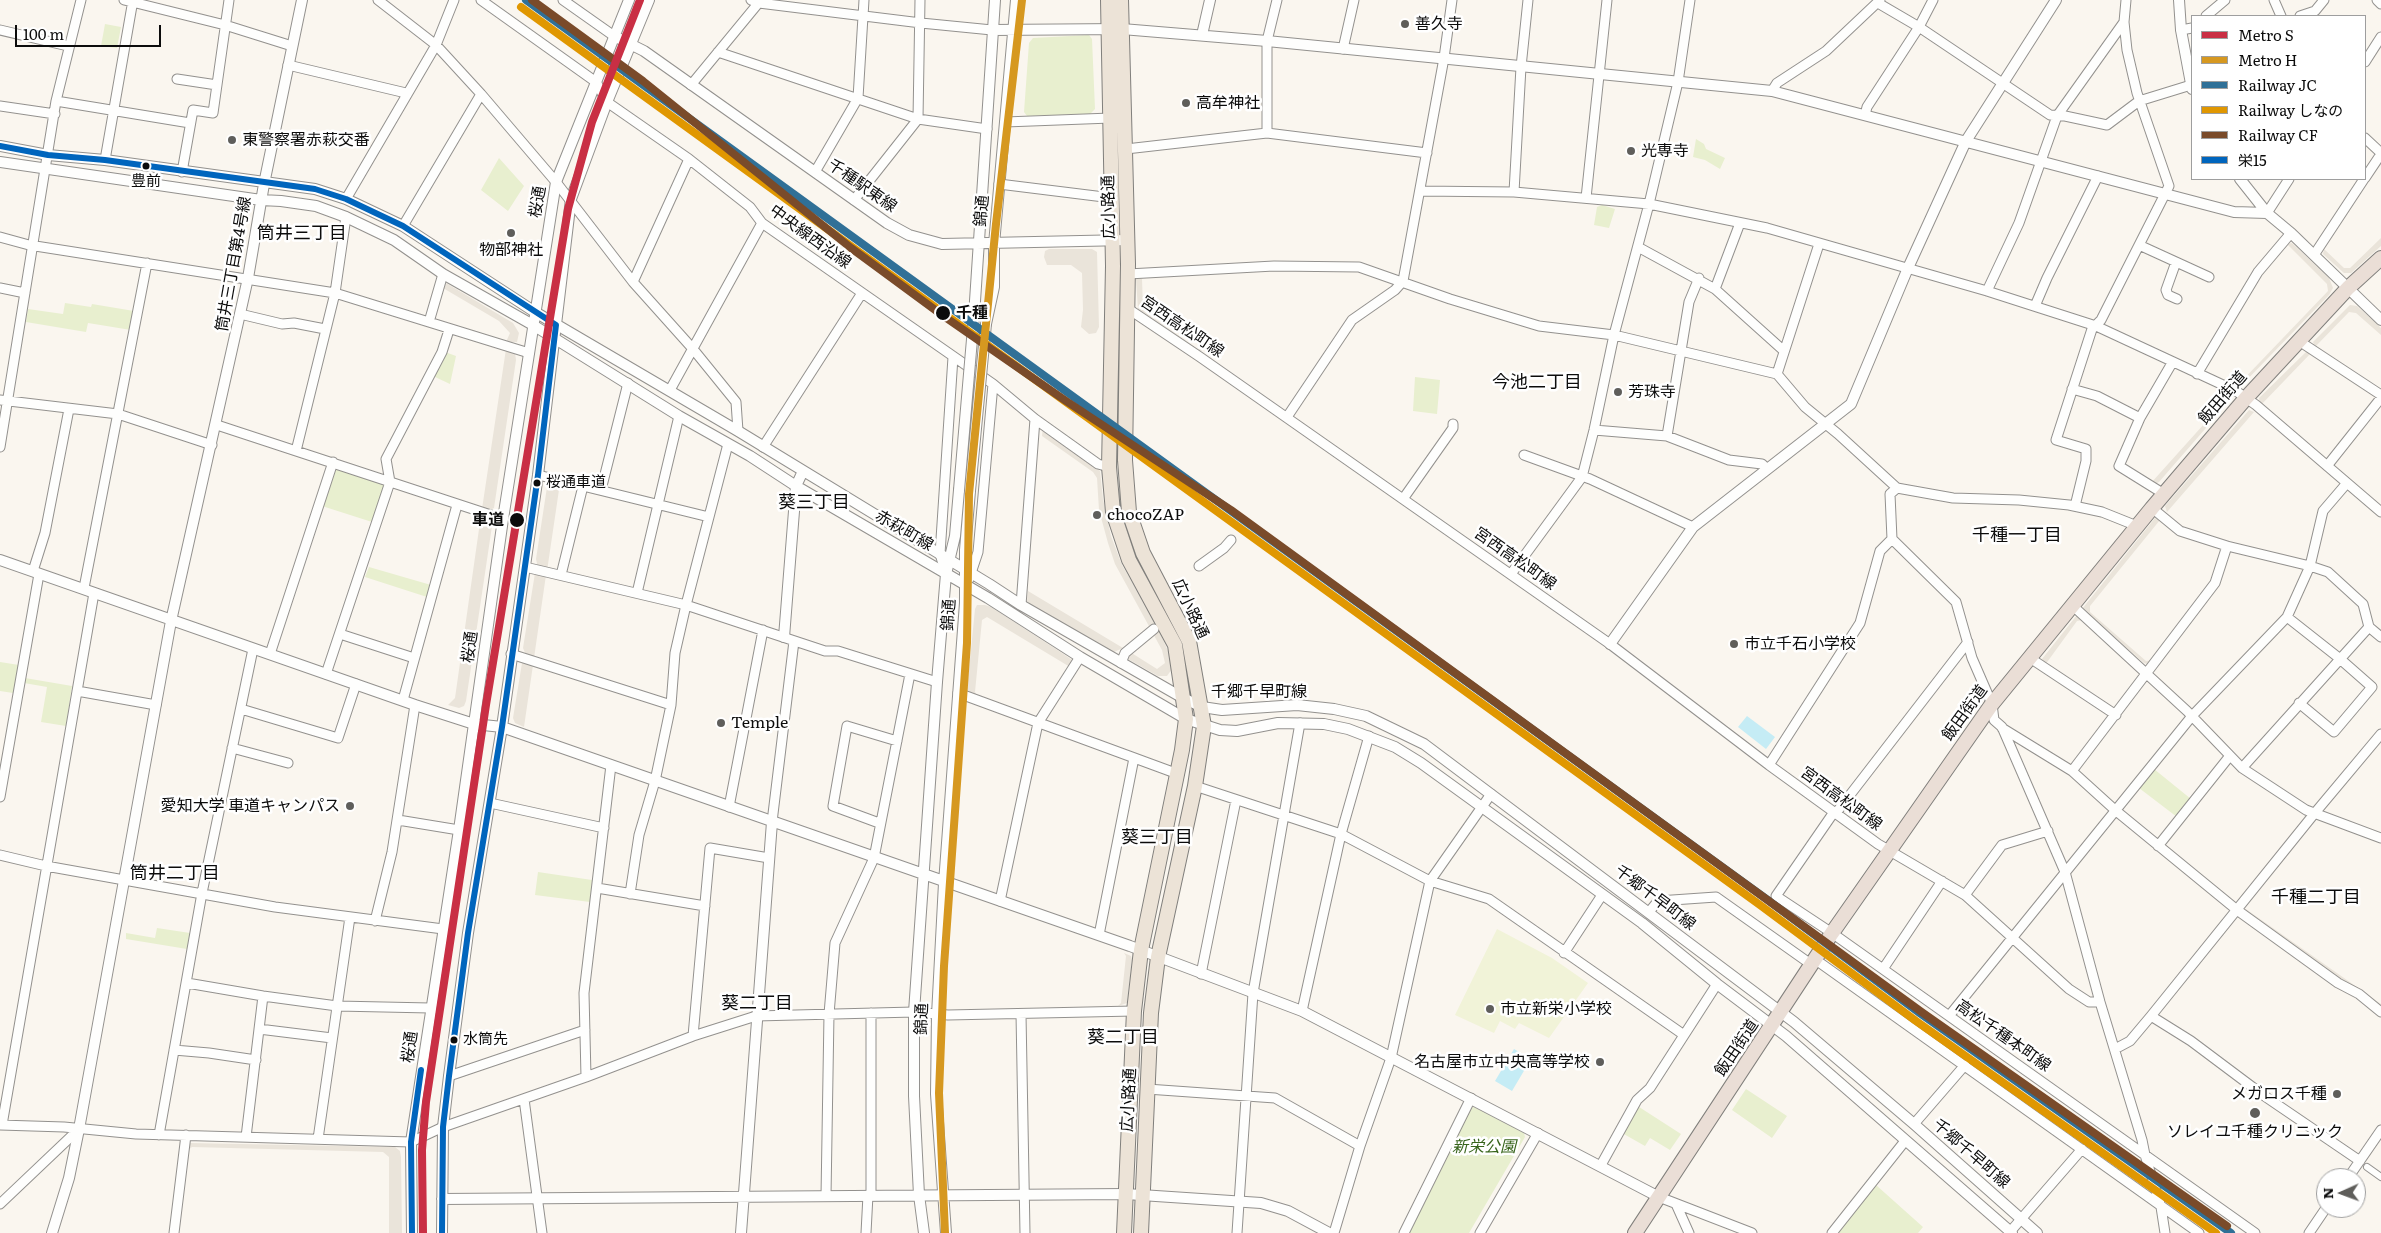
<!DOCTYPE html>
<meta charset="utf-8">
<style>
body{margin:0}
#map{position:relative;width:2381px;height:1233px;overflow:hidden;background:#faf6ef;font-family:Literata,"Noto Sans JP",serif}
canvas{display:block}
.legend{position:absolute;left:2191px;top:15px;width:175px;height:165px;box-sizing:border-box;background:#fff;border:1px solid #9e9e9e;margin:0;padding:6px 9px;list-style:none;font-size:15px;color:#0c0c0c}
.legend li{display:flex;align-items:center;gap:10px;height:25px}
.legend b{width:25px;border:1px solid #9e9e9e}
.north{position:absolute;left:2316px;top:1168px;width:50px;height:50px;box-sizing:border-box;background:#fff;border:1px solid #9e9e9e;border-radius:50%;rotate:268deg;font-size:14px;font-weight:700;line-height:20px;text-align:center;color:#0c0c0c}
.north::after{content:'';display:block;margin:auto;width:18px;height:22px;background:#5f5e5b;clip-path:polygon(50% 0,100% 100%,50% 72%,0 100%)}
.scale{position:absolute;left:15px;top:25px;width:146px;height:22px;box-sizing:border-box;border:2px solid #0c0c0c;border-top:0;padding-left:6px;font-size:15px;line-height:18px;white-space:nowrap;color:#0c0c0c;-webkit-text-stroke:4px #fff;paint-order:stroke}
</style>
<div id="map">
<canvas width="2381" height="1233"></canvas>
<ul class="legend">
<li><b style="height:6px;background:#c92f44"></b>Metro S</li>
<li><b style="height:6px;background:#d69820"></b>Metro H</li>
<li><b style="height:6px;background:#307097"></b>Railway JC</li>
<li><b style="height:6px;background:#e09701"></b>Railway しなの</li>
<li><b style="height:6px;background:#7a4b2a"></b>Railway CF</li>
<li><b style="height:6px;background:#0065bd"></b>栄15</li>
</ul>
<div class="north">N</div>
<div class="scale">100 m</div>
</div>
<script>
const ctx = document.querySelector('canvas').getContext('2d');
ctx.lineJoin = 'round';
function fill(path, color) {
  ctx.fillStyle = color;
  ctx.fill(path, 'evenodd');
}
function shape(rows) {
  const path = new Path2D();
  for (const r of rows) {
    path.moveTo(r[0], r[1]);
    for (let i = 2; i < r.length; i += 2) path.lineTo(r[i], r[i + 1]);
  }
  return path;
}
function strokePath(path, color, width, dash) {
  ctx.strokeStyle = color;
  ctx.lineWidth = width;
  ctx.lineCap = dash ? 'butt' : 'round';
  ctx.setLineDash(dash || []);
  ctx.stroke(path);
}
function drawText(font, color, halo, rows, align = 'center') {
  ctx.font = font + ' Literata,"Noto Sans JP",serif';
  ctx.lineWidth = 5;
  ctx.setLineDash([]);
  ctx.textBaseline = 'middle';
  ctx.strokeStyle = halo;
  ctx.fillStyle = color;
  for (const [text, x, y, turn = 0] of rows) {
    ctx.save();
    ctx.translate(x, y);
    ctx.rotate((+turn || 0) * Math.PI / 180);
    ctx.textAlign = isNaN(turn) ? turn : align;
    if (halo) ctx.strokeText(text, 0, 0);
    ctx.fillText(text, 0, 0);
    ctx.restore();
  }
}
const green = shape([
 [105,24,121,27,117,48,101,46],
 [1089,35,1092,39,1095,109,1090,114,1027,116,1024,112,1029,43,1033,38],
 [1696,139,1704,144,1706,149,1725,158,1720,169,1705,160,1693,157],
 [499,158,524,186,508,211,481,190],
 [1602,205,1615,209,1609,228,1594,225,1597,207],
 [65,303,91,307,92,304,134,311,131,330,88,323,86,332,26,322,28,309,63,314],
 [445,352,456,356,450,384,433,376],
 [1415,377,1440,380,1437,414,1413,411],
 [334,468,385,485,372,522,322,506],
 [369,567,431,585,427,597,365,577],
 [0,662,19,665,13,693,0,691],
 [25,678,72,686,66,726,41,722,47,687,24,683],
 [2154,769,2191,799,2177,817,2139,788],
 [538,872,592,880,590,902,535,895],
 [157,928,190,933,187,949,126,939,126,933,155,938],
 [1746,1089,1787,1116,1772,1138,1732,1110],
 [1636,1105,1681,1134,1670,1150,1650,1138,1645,1146,1622,1133],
 [1474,1107,1524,1133,1525,1137,1469,1233,1409,1233,1470,1108],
 [1876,1185,1923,1227,1918,1233,1838,1233]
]);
const pitch = shape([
 [1497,929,1552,958,1588,983,1549,1038,1519,1023,1515,1029,1500,1021,1494,1033,1455,1015]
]);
const plaza = shape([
 [2381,238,2381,246,2351,273,2344,273,2323,254,2324,249,2344,268,2350,268],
 [2292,243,2329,278,2333,288,2329,295,2239,388,2237,386,2328,291,2327,284,2287,244],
 [1049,249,1092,249,1097,252,1099,327,1096,333,1089,334,1081,327,1083,310,1082,273,1071,265,1047,265,1044,257,1045,251],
 [1144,277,1142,279,1143,308,1145,312,1198,349,1203,349,1200,352,1138,310,1136,279],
 [446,283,513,323,519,333,517,342,506,342,510,333,499,321,443,288],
 [2350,305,2357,306,2381,328,2381,335,2356,313,2349,312,2315,347,2313,342],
 [506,349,515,353,516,360,494,508,488,511,482,509],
 [2307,351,2311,353,2260,406,2259,398],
 [2231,394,2232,398,2159,482,2155,484,2151,483],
 [2249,410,2254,412,2167,512,2165,506],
 [1043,427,1100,471,1103,499,1111,536,1122,565,1155,621,1172,660,1172,669,1167,676,1158,676,1128,659,1130,652,1157,669,1165,663,1162,650,1115,564,1108,543,1099,510,1097,478,1093,472,1042,436],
 [550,482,560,483,547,571,538,568,536,559,547,487],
 [481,515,491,520,492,526,466,701,464,706,459,708,448,705,455,698],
 [2155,518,2160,520,2090,606,2090,612,2146,661,2152,660,2147,664,2144,663,2082,609],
 [535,573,546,575,534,658,526,655,523,648],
 [1028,591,1123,648,1114,652,1109,652,1031,606,1027,601],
 [977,605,985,605,991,607,1062,653,1072,660,1070,667,987,617,982,620,975,692,977,696,971,693,967,689,975,609],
 [2077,615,2083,620,2077,621,2045,665,2042,659],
 [522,663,533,665,524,727,515,723,513,718],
 [2243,907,2381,1004,2381,1009,2243,912],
 [1124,953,1131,956,1132,960,1127,1003,1118,1006,1121,1003,1126,956],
 [190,1143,395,1147,400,1151,401,1157,402,1233,389,1233,389,1157,383,1152,192,1147,188,1150]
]);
const water = shape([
 [1747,716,1775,737,1766,749,1738,727],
 [1514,1049,1531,1059,1512,1091,1495,1081]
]);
const pedestrian = shape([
 [2367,1167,2381,1177]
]);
const minor = shape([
 [124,0,225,25,292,46],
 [378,0,436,45,481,94,556,182,633,282,693,349,736,402,738,431],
 [481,0,596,82,607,102,689,159,750,207,762,223,993,384,1035,419,1098,464,1109,467],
 [563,0,614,36],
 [751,0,759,3,921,23,992,30],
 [2274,0,2281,16],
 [2377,0,2381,4],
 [1878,3,1919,27,2050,115,2065,116,2107,125,2139,101,2191,85],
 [2206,16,2225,0],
 [2300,16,2315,11,2324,0],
 [0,30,68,46],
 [2181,30,2192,28],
 [1343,49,1354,0],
 [718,52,918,119,987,129],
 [2365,62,2381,37],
 [288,65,406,93],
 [177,79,217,85],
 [691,85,761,0],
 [1772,91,1777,83,1826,51,1880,0],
 [56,101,190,123],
 [0,106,55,114],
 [1865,115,1867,107,1919,27,1933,0],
 [1005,122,1111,118],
 [1267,133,1267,41,1277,0],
 [2365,138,2381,153],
 [1126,149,1267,133,1427,153],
 [105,160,133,0],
 [182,172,193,110,213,113,229,0],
 [815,172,858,98,864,0],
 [2365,178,2381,154],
 [999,184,1112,198],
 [1420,191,1514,192,1649,204,1767,228,1987,291,2096,326,2236,391,2256,405,2381,512],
 [1514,192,1521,67,1528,0],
 [1586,198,1607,0],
 [346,199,436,45,454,0],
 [854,200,918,119,920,0],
 [2267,213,2289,179],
 [403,226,481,94],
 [0,237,29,245,335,293,529,353],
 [2139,245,2209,277],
 [1638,247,1715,289,1784,351],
 [2314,255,2364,179],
 [2176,262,2166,290,2168,295,2177,299],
 [1128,274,1274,266,1359,267,1450,299,1539,326,1614,335,1777,374,1805,407,1838,434,1897,488,1890,494,1892,539,1956,602,1972,658,1992,704,1994,720,2002,727,2065,872,2100,1002,2142,1140,2145,1155,2161,1207,2165,1233],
 [633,282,689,159],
 [0,288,25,293],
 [1715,289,1740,223],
 [1987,291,2019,223,2057,116,2124,22],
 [2035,306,2047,278,2098,176],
 [1127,308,1200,357,1610,644,1769,765,1878,844,1965,895,2069,989,2089,1002,2100,1002],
 [240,314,282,324,294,323,325,329],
 [429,322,443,274],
 [2299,341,2381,395],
 [1777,374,1819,244],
 [2197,374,2258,272,2291,233],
 [2072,389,2097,396,2140,418],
 [670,390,762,223],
 [0,400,118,414,212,445],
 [1287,417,1352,320,1395,290,1403,281,1444,58,1452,0],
 [217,425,503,519],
 [1594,430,1667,436,1729,460,1762,464,1767,469],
 [1667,436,1689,302,1699,278],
 [0,447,56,101,81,0],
 [763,447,862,293],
 [296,451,335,293,346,217],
 [1524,455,1590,479,1693,527],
 [2327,466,2381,398],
 [538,475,709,517],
 [1897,488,1953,498,2019,500,2069,505,2102,512,2137,526],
 [601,490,628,383],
 [2164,494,2119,466,2140,418,2172,363],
 [1403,499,1453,428,1453,424],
 [2075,506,2086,461,2086,449,2056,440,2092,329,2101,320,2169,186,2137,93,2127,50,2124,22,2126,0],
 [2152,508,2180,531,2227,546,2310,566,2328,572,2363,604,2369,627,2381,637],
 [1199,566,1224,548,1231,540],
 [525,567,686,605,825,651,838,651,937,682],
 [33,571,45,533,69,409],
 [946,574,940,554,953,357],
 [1511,574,1582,477,1594,430,1614,335,1649,204,1678,82,1690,0],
 [561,575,583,486],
 [969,579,978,552,993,384],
 [84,588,147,263],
 [637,593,679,416],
 [1021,605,1035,419],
 [2073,606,2187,711,2242,768,2306,810,2381,838],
 [2287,617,2339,658,2372,687,2334,732,2299,703],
 [340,634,414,658],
 [270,654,333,462],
 [511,654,671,705],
 [2030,658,2116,715],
 [1121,663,1125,653,1154,629],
 [326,674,390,482,386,459,442,352,449,330],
 [77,691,156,705],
 [958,693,1178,774],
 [403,700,457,505],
 [241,709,338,738,356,684],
 [2002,728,2072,771,2115,810,2237,910,2338,983,2359,994,2381,1012],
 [232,748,288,763],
 [1769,765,1860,623,1880,551,1892,539],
 [2242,768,2369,627],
 [2072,771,2215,583,2227,546],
 [1195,786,1341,834,1430,881,1489,899,1684,1035],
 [0,797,39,574],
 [490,803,604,828],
 [729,807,763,630],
 [1834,812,1776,896,1832,933,2255,1233],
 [1836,813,1968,642],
 [398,820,459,830],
 [772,822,794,641],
 [879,823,833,806,847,726,897,741],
 [2158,846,2229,757],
 [0,855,46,866,275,907,443,929],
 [597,888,705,906],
 [630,894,639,835,655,781,671,705,675,653,686,605,728,444],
 [1965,895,2002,845,2048,831],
 [1000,901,1038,723,1080,657],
 [1649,912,1658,901,1716,897,1812,965],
 [375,921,392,852,415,705],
 [1099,935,1134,758],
 [1564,953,1602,895],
 [1816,960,2199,1233],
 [1883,969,1942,881],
 [1201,974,1236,800],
 [187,983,263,996,337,1006,430,1008],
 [1302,1011,1341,834,1369,736],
 [871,1013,871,1195],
 [1021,1014,1025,1233],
 [1949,1016,2192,716,2287,617,2310,566,2323,511,2347,483],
 [2151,1016,2191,1041,2263,1095,2360,1161],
 [259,1029,332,1038],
 [693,1036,710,848,769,858],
 [2115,1049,2130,1041,2151,1016,2314,814,2381,734],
 [174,1050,209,1053,256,1060],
 [449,1076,585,1030],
 [586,1077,584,993,611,765],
 [1147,1089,1275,1098,1360,1146],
 [524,1099,542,1233],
 [1914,1124,1965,1065],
 [0,1125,64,1127,136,1134,411,1142,443,1127,586,1077,693,1036,756,1016,914,1012,948,1015,1134,1011],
 [2,1125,94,593],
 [159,1135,202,893,253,649],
 [246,1137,263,996],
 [318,1139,350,917],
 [1601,1165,1637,1100,1650,1088,1717,984],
 [2348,1178,2381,1130],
 [826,1196,829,1014,835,943,874,858,910,674],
 [1659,1197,1752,1233],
 [0,1204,79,1129],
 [1676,1204,1689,1233],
 [174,1233,186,1135],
 [866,1233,868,1195],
 [1237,1233,1253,993,1300,723],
 [1334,1233,1360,1146,1391,1058,1430,881,1491,794],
 [1404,1233,1471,1098],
 [1480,1233,1538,1133],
 [1832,1233,1905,1141],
 [2009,1233,2082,1149],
 [2309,1233,2326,1208]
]);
const tertiary = shape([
 [2179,0,2181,30,2192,89],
 [992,30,1122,29,1267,41,1772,91,2234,212,2267,213],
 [1202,35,1210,0],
 [614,36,644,51,887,223,909,235,942,244,1127,240],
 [0,146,48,155,105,160,315,189,346,199,403,226,535,312,738,431,989,584,1021,605,1183,698,1202,707,1222,710,1297,705,1334,709,1366,716,1424,744,1794,1022,1914,1124,2037,1233],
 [0,162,261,200,281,201,316,206,346,217,394,240,443,274,533,325,679,416,750,456,796,486,988,598,1080,657,1186,719,1220,730,1237,731,1278,723,1324,724,1348,729,1395,747,1421,763,1642,923,1717,984,1786,1036,2012,1233],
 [2240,179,2267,213,2291,233,2381,320],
 [974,316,995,0],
 [986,324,994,287,994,244,1016,0],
 [0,560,415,705,474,724,502,727,1130,946,1302,1011,1659,1197],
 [784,637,796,486,803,471],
 [1610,644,1693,527,1851,404,1908,268,1966,141,2056,0],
 [442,1199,1126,1194,1261,1203,1288,1211,1329,1233],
 [52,1233,69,1178,79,1129,171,621,248,278,264,184,302,0],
 [412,1233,411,1142,459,830,503,519,556,182,629,0],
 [442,1233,443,1127,449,1076,468,933,502,727,538,475,571,199,607,102,649,0],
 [741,1233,772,822],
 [924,1233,919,1195,914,1096,914,1012,937,682,946,574,955,536,959,490],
 [946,1233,936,1094,937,1015,944,883,965,603,965,550,970,491]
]);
const primary = shape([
 [1108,0,1113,266,1109,467,1113,512,1129,560,1175,645,1186,719,1182,750,1141,950,1134,1011,1124,1233],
 [1121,0,1128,264,1125,460,1129,512,1143,553,1189,641,1204,726,1195,786,1158,957,1151,1013,1141,1233]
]);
const trunk = shape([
 [1635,1233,1832,933,1992,704,2152,508,2246,398,2348,288,2381,258]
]);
const tertiaryBridge = shape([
 [959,490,974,316],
 [970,491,986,324]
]);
const bus1 = shape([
 [0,146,48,155,105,160,315,189,346,199,403,226,556,325,538,475,502,727,468,933,449,1076,443,1127,442,1233],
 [412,1233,411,1142,421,1070]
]);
const rail1 = shape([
 [526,0,1765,898,1921,1014,2231,1233]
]);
const rail2 = shape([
 [521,7,1760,905,1916,1021,2216,1233]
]);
const rail3 = shape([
 [532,0,643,81,851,248,942,315,1066,401,1231,510,1923,1013,2227,1226]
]);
const metro1 = shape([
 [423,1233,422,1150,426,1102,486,705,568,209,592,122,640,0]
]);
const metro2 = shape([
 [945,1233,939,1093,944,966,967,643,969,494,996,224,1022,0]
]);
const markers = [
 [1405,24,5,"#5f5e5b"],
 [1186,103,5,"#5f5e5b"],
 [232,140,5,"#5f5e5b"],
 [1631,151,5,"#5f5e5b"],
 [146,166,4.5,"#0c0c0c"],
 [511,233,5,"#5f5e5b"],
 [943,313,8,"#0c0c0c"],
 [1618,392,5,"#5f5e5b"],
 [537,483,4.5,"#0c0c0c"],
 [1097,515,5,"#5f5e5b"],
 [517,520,8,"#0c0c0c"],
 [1734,644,5,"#5f5e5b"],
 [721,723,5,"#5f5e5b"],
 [350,806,5,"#5f5e5b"],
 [1490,1009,5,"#5f5e5b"],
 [454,1040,4.5,"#0c0c0c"],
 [1600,1062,5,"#5f5e5b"],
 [2337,1094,5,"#5f5e5b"],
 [2255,1113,6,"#5f5e5b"]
];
const busNames = [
 ["豊前",146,182,"center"],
 ["桜通車道",546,483],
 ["水筒先",463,1040]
];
const poiNames = [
 ["善久寺",1415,24],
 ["高牟神社",1196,103],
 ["東警察署赤萩交番",242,140],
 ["光専寺",1641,151],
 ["物部神社",511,250,"center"],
 ["芳珠寺",1628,392],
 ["chocoZAP",1107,515],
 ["市立千石小学校",1744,644],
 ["Temple",731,723],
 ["愛知大学 車道キャンパス",340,806,"right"],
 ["市立新栄小学校",1500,1009],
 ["名古屋市立中央高等学校",1590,1062,"right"],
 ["メガロス千種",2327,1094,"right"],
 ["ソレイユ千種クリニック",2255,1132,"center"]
];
const streetNames = [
 ["千種駅東線",862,186,35],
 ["桜通",538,202,-80],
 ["広小路通",1109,207,-91],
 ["錦通",982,211,-85],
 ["中央線西沿線",810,237,36],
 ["筒井三丁目第4号線",234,264,-80],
 ["宮西高松町線",1182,327,34],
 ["飯田街道",2223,398,-49],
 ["赤萩町線",904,531,30],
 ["宮西高松町線",1515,559,35],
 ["広小路通",1190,609,65],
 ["錦通",949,615,-86],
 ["桜通",470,647,-82],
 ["千郷千早町線",1259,692],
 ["飯田街道",1965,713,-54],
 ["宮西高松町線",1841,799,36],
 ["千郷千早町線",1655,898,37],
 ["錦通",922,1019,-88],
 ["高松千種本町線",2003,1036,35],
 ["桜通",410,1047,-82],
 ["飯田街道",1737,1048,-56],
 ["広小路通",1129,1100,-87],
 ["千郷千早町線",1971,1154,41]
];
const stopNames = [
 ["千種",956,313],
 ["車道",504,520,"right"]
];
const parkNames = [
 ["新栄公園",1484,1147]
];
const neighbourhoodNames = [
 ["筒井三丁目",302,234],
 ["今池二丁目",1537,383],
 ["葵三丁目",814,503],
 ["千種一丁目",2017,536],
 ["葵三丁目",1157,838],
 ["筒井二丁目",175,874],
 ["千種二丁目",2316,898],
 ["葵二丁目",757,1004],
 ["葵二丁目",1123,1038]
];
fill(green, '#e8efcf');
fill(pitch, '#f1f3d8');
fill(plaza, '#eae4da');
fill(water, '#c5ecf5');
strokePath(pedestrian, '#93918e', 8);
strokePath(minor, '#93918e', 11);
strokePath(tertiary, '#93918e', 12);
strokePath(primary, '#807f7c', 16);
strokePath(trunk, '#807f7c', 16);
strokePath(pedestrian, '#fefefd', 6);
strokePath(minor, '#fefefd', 9);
strokePath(tertiary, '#fefefd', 10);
strokePath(primary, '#ece3d7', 14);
strokePath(trunk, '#eaded6', 14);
strokePath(tertiaryBridge, '#93918e', 12, []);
strokePath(tertiaryBridge, '#fefefd', 10);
strokePath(bus1, '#0065bd', 6);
strokePath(rail1, '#307097', 8);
strokePath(rail2, '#e09701', 8);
strokePath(rail3, '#7a4b2a', 8);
strokePath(metro1, '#c92f44', 8);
strokePath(metro2, '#d69820', 8);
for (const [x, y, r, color] of markers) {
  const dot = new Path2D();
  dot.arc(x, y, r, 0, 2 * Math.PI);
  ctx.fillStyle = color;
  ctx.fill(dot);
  strokePath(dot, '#fff', 2);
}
drawText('15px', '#0c0c0c', '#fff', busNames, 'left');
drawText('16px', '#0c0c0c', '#fff', poiNames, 'left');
drawText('16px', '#0c0c0c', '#fff', streetNames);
drawText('bold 16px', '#0c0c0c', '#fff', stopNames, 'left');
drawText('italic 16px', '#37641b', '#fff', parkNames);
drawText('18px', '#0c0c0c', '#fff', neighbourhoodNames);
</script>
